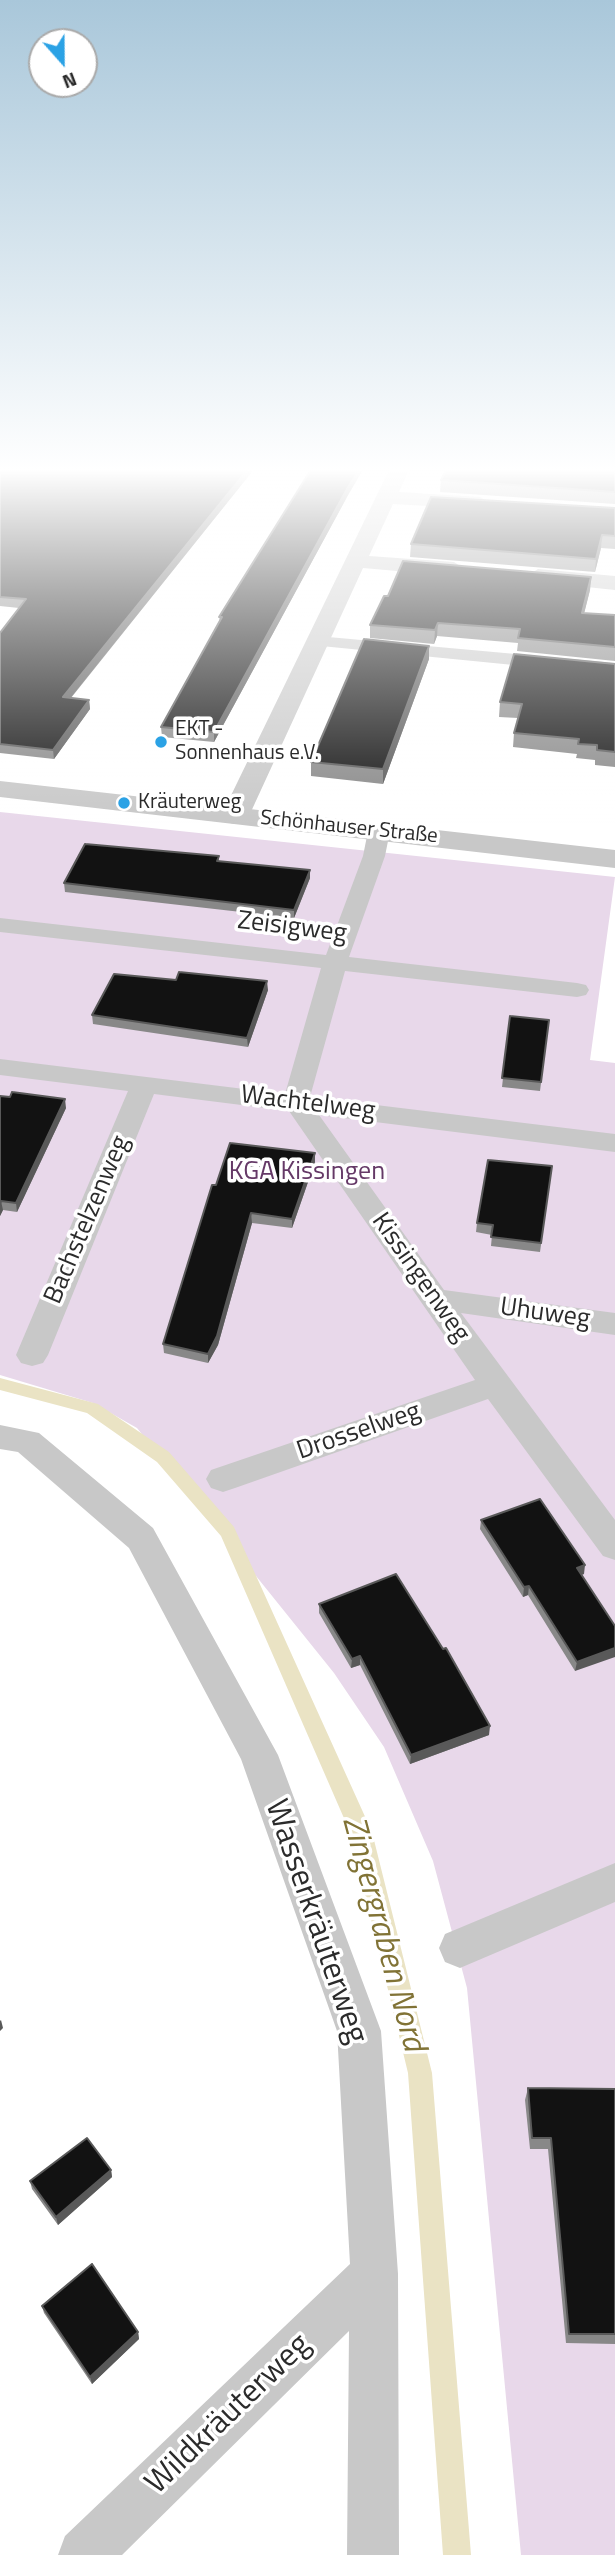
<!DOCTYPE html>
<meta charset="utf-8">
<style>
body{margin:0}
#map{position:relative;width:615px;height:2555px;overflow:hidden;background:#fff;font-family:"Titillium Web",sans-serif}
canvas{display:block}
.north{position:absolute;left:28px;top:28px;width:70px;height:70px;box-sizing:border-box;background:#fff;border:2px solid #aaa;border-radius:50%;rotate:159deg;font-size:19px;font-weight:700;line-height:28px;text-align:center;color:#2b2b2b}
.north::after{content:'';display:block;margin:auto;width:24px;height:32px;background:#2ba2e5;clip-path:polygon(50% 0,100% 100%,50% 72%,0 100%)}
</style>
<div id="map">
<canvas width="615" height="2555"></canvas>
<div class="north">N</div>
</div>
<script>
const ctx = document.querySelector('canvas').getContext('2d');
ctx.lineJoin = 'round';
function fill(path, color) {
  ctx.fillStyle = color;
  ctx.fill(path, 'evenodd');
}
function shape(rows) {
  const path = new Path2D();
  for (const r of rows) {
    path.moveTo(r[0], r[1]);
    for (let i = 2; i < r.length; i += 2) path.lineTo(r[i], r[i + 1]);
  }
  return path;
}
function strokePath(path, color, width, dash) {
  ctx.strokeStyle = color;
  ctx.lineWidth = width;
  ctx.lineCap = dash ? 'butt' : 'round';
  ctx.setLineDash(dash || []);
  ctx.stroke(path);
}
function drawText(font, color, halo, rows, align = 'center') {
  ctx.font = font + ' "Titillium Web",sans-serif';
  ctx.lineWidth = 7;
  ctx.setLineDash([]);
  ctx.textBaseline = 'middle';
  ctx.strokeStyle = halo;
  ctx.fillStyle = color;
  for (const [text, x, y, turn = 0] of rows) {
    ctx.save();
    ctx.translate(x, y);
    ctx.rotate((+turn || 0) * Math.PI / 180);
    ctx.textAlign = isNaN(turn) ? turn : align;
    if (halo) ctx.strokeText(text, 0, 0);
    ctx.fillText(text, 0, 0);
    ctx.restore();
  }
}
const green = shape([
 [0,812,615,877,590,1060,615,1063,615,2555,521,2555,467,1988,433,1861,384,1747,334,1673,137,1428,93,1403,0,1375]
]);
const stream = shape([
 [0,1378,98,1404,169,1452,234,1527,372,1832,432,2073,471,2555,443,2555,408,2073,350,1832,221,1536,157,1462,87,1413,0,1390,0,1378]
]);
const service = shape([
 [317,636,615,663,615,675,311,645,308,641,311,637,317,636],
 [379,824,390,831,385,856,349,957,577,983,586,985,589,990,586,995,577,997,345,971,310,1097,615,1134,615,1152,319,1115,444,1290,615,1313,615,1335,461,1313,615,1520,615,1560,603,1556,488,1399,235,1488,223,1492,211,1488,206,1479,211,1470,475,1380,289,1111,154,1094,48,1355,43,1363,32,1366,21,1363,16,1355,128,1091,0,1075,0,1059,285,1094,321,968,0,932,0,918,326,955,363,856,368,831,379,824],
 [0,1425,39,1433,153,1528,278,1755,381,2031,398,2274,399,2555,347,2555,349,2331,122,2555,58,2555,65,2536,350,2264,337,2031,241,1759,129,1548,18,1452,0,1449,0,1425],
 [615,1863,615,1902,460,1968,445,1962,439,1948,445,1934,615,1863]
]);
const minor = shape([
 [390,468,410,468,399,492,480,497,490,503,480,509,393,504,369,556,454,562,465,569,454,576,363,568,249,816,245,822,235,824,225,822,221,816,390,468],
 [538,569,615,576,615,590,530,581,527,576,538,569]
]);
const tertiary = shape([
 [0,781,615,850,615,868,0,797,0,781]
]);
const wall = shape([
 [0,468,255,468,71,698,89,700,90,709,54,759,0,753,0,633,19,608,0,606],
 [615,468,615,504,440,492,441,480],
 [347,497,214,742,162,737,161,727,220,622,219,617],
 [615,508,615,549,601,548,595,572,410,557,411,544],
 [591,577,590,590,584,613,615,615,615,661,517,651,518,643,437,636,434,644,370,638,370,625,388,596],
 [429,646,429,659,383,784,311,776,311,762],
 [615,664,615,767,595,765,595,760,576,758,577,754,513,747,514,733,518,718,499,717,500,702],
 [219,856,219,861,310,878,294,918,65,892,64,883],
 [176,980,268,990,248,1047,93,1024,92,1015],
 [510,1016,549,1020,540,1091,502,1087],
 [0,1096,66,1108,17,1212,3,1210,0,1216],
 [315,1162,292,1228,252,1223,218,1345,208,1363,164,1353,163,1344,216,1185],
 [552,1166,540,1252,491,1246,492,1235,476,1232,477,1223],
 [481,1520,584,1574,581,1575,615,1626,575,1671,528,1595,523,1597,480,1529],
 [319,1604,489,1735,410,1764,360,1665,351,1668,319,1613],
 [528,2088,615,2089,615,2344,566,2343,548,2149,530,2149,525,2100],
 [111,2170,112,2177,58,2225,32,2189,30,2181],
 [42,2306,138,2332,139,2339,92,2384,44,2313]
]);
const shadedWall = shape([
 [249,468,255,468,64,706,63,697],
 [360,468,364,468,347,497,214,742,214,732,347,489],
 [602,535,601,548,595,572,596,559],
 [591,577,590,590,581,626,582,613],
 [438,623,437,636,434,644,435,630],
 [429,646,429,659,383,784,383,769],
 [89,700,90,709,54,759,53,750],
 [310,870,310,878,294,918,294,910],
 [267,981,268,990,248,1047,247,1038],
 [65,1099,66,1108,17,1212,16,1203],
 [315,1153,315,1162,292,1228,292,1219],
 [1,1201,3,1210,0,1216,0,1204],
 [251,1213,252,1223,218,1345,208,1363,208,1354],
 [585,1565,584,1574,575,1577,577,1568],
 [529,1586,528,1595,523,1597,524,1587],
 [615,1648,615,1657,575,1671,577,1662],
 [360,1656,360,1665,351,1668,352,1659],
 [490,1726,489,1735,410,1764,411,1755],
 [1,2020,3,2028,0,2031,0,2021],
 [111,2170,112,2177,58,2225,56,2217],
 [138,2332,139,2339,92,2384,90,2377]
]);
const building = shape([
 [0,468,249,468,63,697,89,700,53,750,0,744,0,633,26,599,0,597,0,468],
 [312,468,360,468,347,489,214,732,161,727,222,617,219,617,312,468],
 [447,468,615,468,615,492,441,480,447,468],
 [431,497,615,508,615,536,602,535,596,559,411,544,431,497],
 [403,561,591,577,582,613,615,615,615,647,518,638,520,629,438,623,435,630,370,625,384,596,388,596,403,561],
 [364,639,429,646,383,769,311,762,364,639],
 [514,654,615,664,615,752,597,750,597,745,578,744,579,739,514,733,522,704,500,702,514,654],
 [85,844,219,856,217,861,310,870,294,910,64,883,85,844],
 [179,972,267,981,247,1038,92,1015,114,974,176,980,179,972],
 [510,1016,549,1020,541,1082,502,1078,510,1016],
 [12,1092,65,1099,16,1203,1,1201,0,1204,0,1096,10,1097,12,1092],
 [230,1143,315,1153,292,1219,251,1213,217,1336,208,1354,163,1344,212,1185,216,1185,230,1143],
 [488,1160,552,1166,541,1243,491,1237,493,1225,477,1223,488,1160],
 [540,1499,585,1565,577,1568,615,1626,615,1648,577,1662,529,1586,524,1587,481,1520,540,1499],
 [396,1574,443,1649,446,1648,490,1726,411,1755,360,1656,352,1659,319,1604,396,1574],
 [528,2088,615,2089,615,2334,569,2334,551,2138,532,2138,528,2088],
 [87,2138,111,2170,56,2217,30,2181,87,2138],
 [92,2264,138,2332,90,2377,42,2306,92,2264]
]);
const markers = [
 [161,742,7,"#2ba2e5"],
 [124,803,7,"#2ba2e5"]
];
const farPoinames = [
 ["EKT -",175,730],
 ["Sonnenhaus e.V.",175,754],
 ["Kräuterweg",138,803]
];
const farStreetnames = [
 ["Schönhauser Straße",349,828,6]
];
const streetNames = [
 ["Zeisigweg",292,928,7],
 ["Wachtelweg",308,1104,7],
 ["Bachstelzenweg",88,1220,-67],
 ["Kissingenweg",420,1278,55],
 ["Uhuweg",545,1314,8],
 ["Drosselweg",359,1432,-19]
];
const parkNames = [
 ["KGA Kissingen",307,1173]
];
const nearStreetnames = [
 ["Wasserkräuterweg",315,1922,71],
 ["Wildkräuterweg",229,2415,-44]
];
const nearWaternames = [
 ["Zingergraben Nord",382,1934,75]
];
fill(green, '#e8d8ea');
fill(stream, '#eae3c4');
fill(service, '#c8c8c8');
fill(minor, '#c8c8c8');
fill(tertiary, '#c8c8c8');
fill(wall, '#888');
fill(shadedWall, '#595959');
fill(building, '#121212');
strokePath(building, '#595959', 2);
const sky = ctx.createLinearGradient(0, 0, 0, 825);
sky.addColorStop(0, '#a9c7da');
sky.addColorStop(0.57, '#fff');
sky.addColorStop(1, '#ffffff00');
ctx.fillStyle = sky;
ctx.fillRect(0, 0, 615, 825);
for (const [x, y, r, color] of markers) {
  const dot = new Path2D();
  dot.arc(x, y, r, 0, 2 * Math.PI);
  ctx.fillStyle = color;
  ctx.fill(dot);
  strokePath(dot, '#fff', 2.5);
}
drawText('21px', '#2b2b2b', '#fff', farPoinames, 'left');
drawText('21px', '#2b2b2b', '#fff', farStreetnames);
drawText('26px', '#2b2b2b', '#fff', streetNames);
drawText('26px', '#653967', '#fff', parkNames);
drawText('32px', '#2b2b2b', '#fff', nearStreetnames);
drawText('italic 33px', '#817336', '#fff', nearWaternames);
</script>
